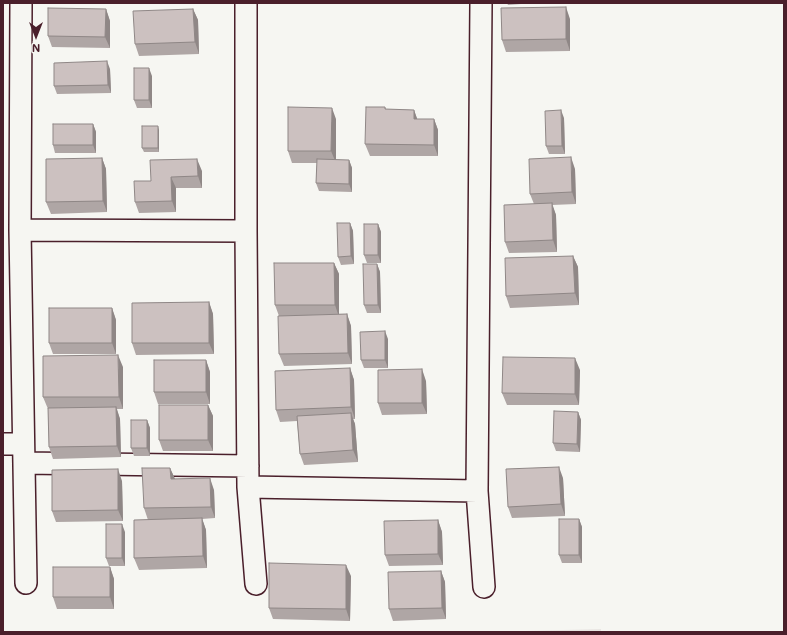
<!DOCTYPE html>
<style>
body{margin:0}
#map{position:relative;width:787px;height:635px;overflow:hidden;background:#f6f6f2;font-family:Mali,sans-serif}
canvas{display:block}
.frame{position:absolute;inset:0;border:4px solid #4a1f2b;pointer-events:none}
.north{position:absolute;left:16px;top:16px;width:40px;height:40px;-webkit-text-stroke:3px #f6f6f2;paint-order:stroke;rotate:180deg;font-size:11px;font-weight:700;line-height:16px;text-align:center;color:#4a1f2b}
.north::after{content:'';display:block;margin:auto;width:14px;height:18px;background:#4a1f2b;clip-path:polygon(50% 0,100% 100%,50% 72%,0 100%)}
</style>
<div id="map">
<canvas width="787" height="635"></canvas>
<div class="frame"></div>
<div class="north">N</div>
</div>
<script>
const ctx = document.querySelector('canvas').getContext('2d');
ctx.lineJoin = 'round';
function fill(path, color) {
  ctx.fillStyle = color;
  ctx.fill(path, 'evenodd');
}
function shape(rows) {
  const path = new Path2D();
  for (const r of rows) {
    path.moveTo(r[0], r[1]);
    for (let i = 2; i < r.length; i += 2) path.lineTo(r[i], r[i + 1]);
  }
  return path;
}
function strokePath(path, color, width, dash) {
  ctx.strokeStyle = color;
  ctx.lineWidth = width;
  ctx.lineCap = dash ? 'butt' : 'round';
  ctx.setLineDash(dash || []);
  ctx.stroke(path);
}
const built = shape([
 [601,629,601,632,487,632]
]);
const minor = shape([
 [21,3,20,230,26,583],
 [246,3,246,231,248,487,256,584],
 [481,3,477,491,484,587],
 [20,230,246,231],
 [3,444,23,444],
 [24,463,248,466],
 [248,487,477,491]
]);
const wall = shape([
 [507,3,534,3,508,5],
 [106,9,110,21,110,48,52,47,48,36],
 [193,9,198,20,199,54,139,56,135,44],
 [570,19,570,51,506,52,502,40],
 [110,69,111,93,57,94,54,86],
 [152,76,152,108,137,108,134,100],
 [385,107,386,109,414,110,417,119,434,119,438,130,438,156,370,156,365,144],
 [564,118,565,154,549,154,546,146],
 [336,119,336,160,349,160,352,168,352,192,319,191,316,183,317,163,292,163,288,151],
 [93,124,96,132,96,153,55,153,53,145],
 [159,130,159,152,144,152,142,148],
 [102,158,106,169,107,212,51,214,46,202],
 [575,169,576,204,552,205,556,215,557,252,509,253,505,242,534,204,530,194],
 [202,171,202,188,176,188,176,212,139,213,135,202,151,181],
 [350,223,353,231,354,264,341,265,338,257],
 [378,224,381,232,381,263,367,263,364,255],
 [573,256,578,267,579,305,510,308,506,296],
 [334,263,339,274,339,314,347,314,351,326,352,364,284,366,279,354,279,316,275,305],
 [377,264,380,272,381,313,367,313,364,305],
 [209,302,213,314,214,354,136,355,132,343],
 [112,308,116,320,116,354,53,354,49,343],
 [388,339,388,368,364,368,361,360],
 [206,360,210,372,210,404,158,404,154,392],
 [123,367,123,409,117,409,120,419,121,457,53,459,49,447,48,409,43,397],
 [350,368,354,380,355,419,353,419,355,424,358,462,304,465,300,454,297,421,280,422,276,410],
 [580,370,579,405,507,405,502,393],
 [426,381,427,414,382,415,378,403],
 [208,405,213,416,213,451,163,451,159,440],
 [578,412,581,420,580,452,556,451,553,443],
 [147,420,150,428,150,456,134,456,131,448],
 [170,468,175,479,214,490,215,518,202,519,206,530,207,568,139,570,134,558,148,520,144,508],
 [563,478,565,516,512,518,508,507],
 [122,481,123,521,56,522,52,511],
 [579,519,582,527,582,563,562,563,559,555],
 [438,520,442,532,443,565,389,566,385,555],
 [125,532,125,566,109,566,106,558],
 [110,567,114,579,114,609,57,609,53,597],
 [441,571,445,582,446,619,393,621,389,609],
 [351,576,350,621,273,619,269,608]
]);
const shadedWall = shape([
 [566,7,570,19,570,51,566,39],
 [106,9,110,21,110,48,105,37],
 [193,9,198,20,199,54,195,42],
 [107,61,110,69,111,93,108,85],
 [149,68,152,76,152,108,149,100],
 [332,108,336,119,336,163,331,151],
 [414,110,418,121,414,119],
 [561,110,564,118,565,154,562,146],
 [434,119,438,130,438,156,434,145],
 [93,124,96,132,96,153,93,145],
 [158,126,159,130,159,152,158,148],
 [571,157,575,169,576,204,572,192],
 [102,158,106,169,107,212,103,201],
 [197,159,202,171,202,188,198,176],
 [349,160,352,168,352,192,349,184],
 [171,177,176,188,176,212,172,201],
 [552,203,556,215,557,252,553,240],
 [350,223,353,231,354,264,351,256],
 [378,224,381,232,381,263,378,255],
 [573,256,578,267,579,305,575,293],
 [334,263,339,274,339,317,335,305],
 [377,264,380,272,381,313,378,305],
 [209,302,213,314,214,354,209,343],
 [112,308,116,320,116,354,112,343],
 [347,314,351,326,352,364,348,353],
 [385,331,388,339,388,368,385,360],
 [118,355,123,367,123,409,119,397],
 [575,358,580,370,579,405,575,394],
 [206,360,210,372,210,404,206,392],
 [350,368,354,380,355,419,351,407],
 [422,369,426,381,427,414,422,403],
 [208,405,213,416,213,451,208,440],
 [116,407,120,419,121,457,117,446],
 [578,412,581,420,580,452,577,444],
 [351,413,355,424,358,462,353,450],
 [147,420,150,428,150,456,147,448],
 [559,467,563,478,565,516,561,504],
 [170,468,175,479,171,479],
 [118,469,122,481,123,521,118,510],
 [210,478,214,490,215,518,211,507],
 [202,518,206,530,207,568,203,556],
 [579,519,582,527,582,563,579,555],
 [438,520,442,532,443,565,438,554],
 [122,524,125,532,125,566,122,558],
 [346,565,351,576,350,621,346,609],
 [110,567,114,579,114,609,110,597],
 [441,571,445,582,446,619,442,608]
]);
const building = shape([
 [566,7,566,39,502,40,501,8,566,7],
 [48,8,106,9,105,37,48,36,48,8],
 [193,9,195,42,135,44,133,11,193,9],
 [107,61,108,85,54,86,54,63,107,61],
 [134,68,149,68,149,100,134,100,134,68],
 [288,107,332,108,331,151,288,151,288,107],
 [366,107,385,107,385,109,414,110,414,119,434,119,434,145,365,144,366,107],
 [561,110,562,146,546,146,545,111,561,110],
 [53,124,93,124,93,145,53,145,53,124],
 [142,126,158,126,158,148,142,148,142,126],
 [571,157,572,192,530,194,529,159,571,157],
 [102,158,103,201,46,202,46,159,102,158],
 [197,159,198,176,171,177,172,201,135,202,134,181,151,181,150,160,197,159],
 [317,159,349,160,349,184,316,183,317,159],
 [552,203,553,240,505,242,504,205,552,203],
 [337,223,350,223,351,256,338,257,337,223],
 [364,224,378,224,378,255,364,255,364,224],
 [573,256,575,293,506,296,505,258,573,256],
 [274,263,334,263,335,305,275,305,274,263],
 [363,264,377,264,378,305,364,305,363,264],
 [209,302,209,343,132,343,132,303,209,302],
 [49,308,112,308,112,343,49,343,49,308],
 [347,314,348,353,279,354,278,316,347,314],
 [385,331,385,360,361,360,360,332,385,331],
 [118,355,119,397,43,397,43,356,118,355],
 [503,357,575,358,575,394,502,393,503,357],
 [154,360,206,360,206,392,154,392,154,360],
 [350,368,351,407,276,410,275,371,350,368],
 [422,369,422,403,378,403,378,370,422,369],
 [159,405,208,405,208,440,159,440,159,405],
 [116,407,117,446,49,447,48,408,116,407],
 [554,411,578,412,577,444,553,443,554,411],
 [351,413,353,450,300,454,297,416,351,413],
 [131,420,147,420,147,448,131,448,131,420],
 [559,467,561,504,508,507,506,469,559,467],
 [142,468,170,468,171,479,210,478,211,507,144,508,142,468],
 [118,469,118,510,52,511,52,470,118,469],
 [202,518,203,556,134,558,134,520,202,518],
 [559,519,579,519,579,555,559,555,559,519],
 [438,520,438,554,385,555,384,521,438,520],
 [106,524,122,524,122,558,106,558,106,524],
 [269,563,346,565,346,609,269,608,269,563],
 [53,567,110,567,110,597,53,597,53,567],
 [441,571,442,608,389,609,388,572,441,571]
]);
fill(built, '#e9e6e3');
strokePath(minor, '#4a1f2b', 24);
strokePath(minor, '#f6f6f2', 21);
fill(wall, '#afa6a5');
fill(shadedWall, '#8f8786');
fill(building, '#ccc1c0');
strokePath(building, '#8f8786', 1);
</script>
